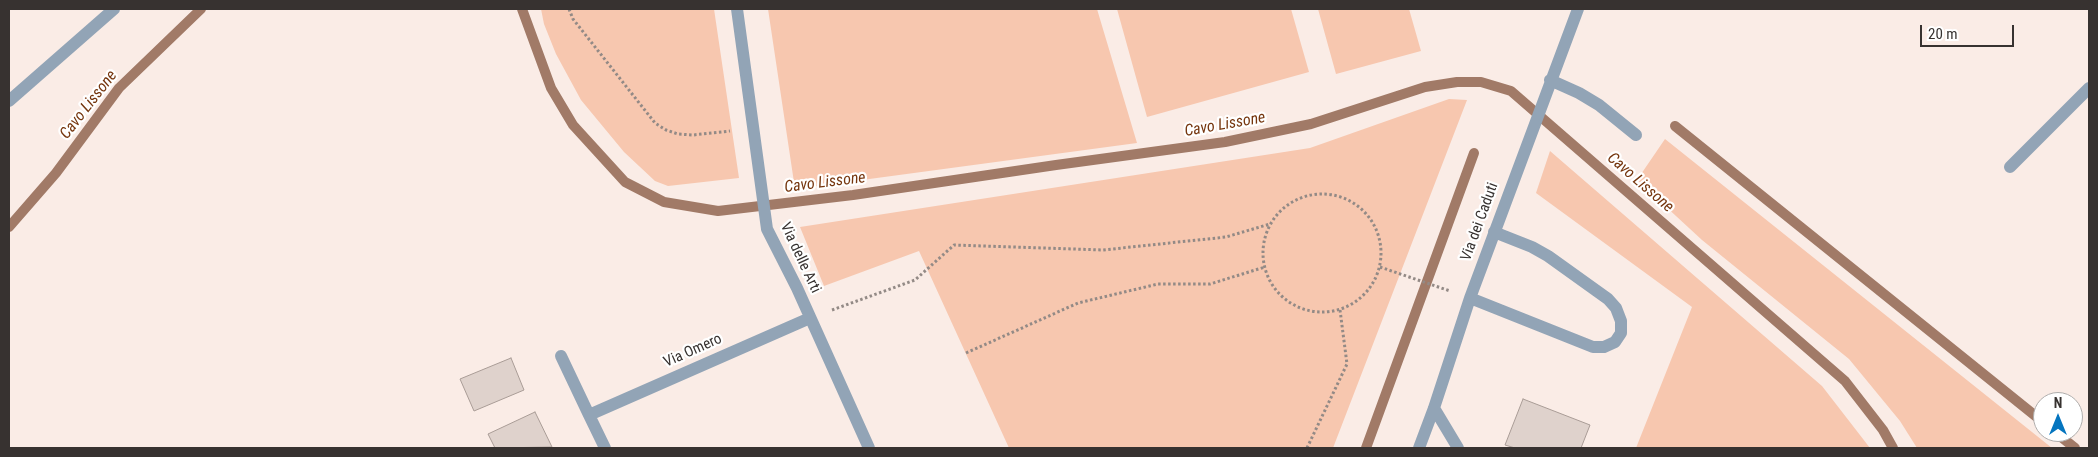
<!DOCTYPE html>
<style>
body{margin:0}
#map{position:relative;width:2098px;height:457px;overflow:hidden;background:#faece6;font-family:"Roboto Condensed",sans-serif}
canvas{display:block}
.frame{position:absolute;inset:0;border:10px solid #373230;pointer-events:none}
.north{position:absolute;left:2033px;top:392px;width:50px;height:50px;box-sizing:border-box;background:#fff;border:1px solid #afadac;border-radius:50%;rotate:0deg;font-size:14px;font-weight:700;line-height:20px;text-align:center;color:#373230}
.north::after{content:'';display:block;margin:auto;width:18px;height:22px;background:#0575bf;clip-path:polygon(50% 0,100% 100%,50% 72%,0 100%)}
.scale{position:absolute;left:1920px;top:25px;width:94px;height:22px;box-sizing:border-box;border:2px solid #373230;border-top:0;padding-left:6px;font-size:15px;line-height:18px;white-space:nowrap;color:#373230;-webkit-text-stroke:4px #fff;paint-order:stroke}
</style>
<div id="map">
<canvas width="2098" height="457"></canvas>
<div class="frame"></div>
<div class="north">N</div>
<div class="scale">20 m</div>
</div>
<script>
const ctx = document.querySelector('canvas').getContext('2d');
ctx.lineJoin = 'round';
function fill(path, color) {
  ctx.fillStyle = color;
  ctx.fill(path, 'evenodd');
}
function shape(rows) {
  const path = new Path2D();
  for (const r of rows) {
    if (r.length === 3) {
      path.moveTo(r[0] + r[2], r[1]);
      path.arc(r[0], r[1], r[2], 0, 2 * Math.PI);
      continue;
    }
    path.moveTo(r[0], r[1]);
    for (let i = 2; i < r.length; i += 2) path.lineTo(r[i], r[i + 1]);
  }
  return path;
}
function strokePath(path, color, width, dash) {
  ctx.strokeStyle = color;
  ctx.lineWidth = width;
  ctx.lineCap = dash ? 'butt' : 'round';
  ctx.setLineDash(dash || []);
  ctx.stroke(path);
}
function drawText(font, color, halo, rows, align = 'center') {
  ctx.font = font + ' "Roboto Condensed",sans-serif';
  ctx.lineWidth = 4.5;
  ctx.setLineDash([]);
  ctx.textBaseline = 'middle';
  ctx.strokeStyle = halo;
  ctx.fillStyle = color;
  for (const [text, x, y, turn = 0] of rows) {
    ctx.save();
    ctx.translate(x, y);
    ctx.rotate((+turn || 0) * Math.PI / 180);
    ctx.textAlign = isNaN(turn) ? turn : align;
    if (halo) ctx.strokeText(text, 0, 0);
    ctx.fillText(text, 0, 0);
    ctx.restore();
  }
}
const green = shape([
 [541,9,714,9,739,178,668,186,655,181,624,152,581,100,556,54,544,24],
 [768,9,1097,9,1137,143,795,189],
 [1117,9,1291,9,1309,72,1147,117],
 [1318,9,1409,9,1421,51,1336,74],
 [1449,99,1467,100,1333,448,1009,448,919,251,824,286,800,227,1310,148],
 [1665,139,2052,448,1917,448,1900,421,1849,359,1702,240,1637,180],
 [1550,151,1822,386,1870,448,1636,448,1692,307,1536,193]
]);
const stream = shape([
 [522,9,551,88,573,125,625,182,664,202,718,211,853,195,1056,165,1225,142,1311,124,1425,87,1457,82,1481,82,1511,91,1845,381,1883,430,1893,448],
 [1675,126,2043,422],
 [9,227,56,173,119,88,201,9],
 [2055,432,2075,448],
 [1366,448,1474,153]
]);
const building = shape([
 [511,358,524,390,474,411,460,379,511,358],
 [1523,399,1590,425,1581,448,1515,448,1505,445,1523,399],
 [535,412,552,447,495,448,488,434,535,412]
]);
const path = shape([
 [569,9,573,19,655,123,666,130,678,134,693,135,730,131],
 [1322,253,59],
 [1380,267,1450,291],
 [832,310,915,280,954,245,1103,250,1226,237,1270,224],
 [966,353,1078,303,1158,284,1210,284,1265,267],
 [1307,448,1347,364,1340,310]
]);
const minor = shape([
 [737,9,767,229,797,288,869,448],
 [1550,80,1579,93,1599,105,1636,135],
 [9,101,114,9],
 [2010,167,2089,88],
 [1470,298,1593,347,1604,347,1615,342,1621,333,1621,321,1616,308,1608,299,1548,256,1532,247,1494,232],
 [561,356,589,415],
 [1434,408,1458,448],
 [605,448,589,415,810,318],
 [1419,448,1434,408,1470,298,1578,9]
]);
const streetNames = [
 ["Via dei Caduti",1480,222,-70],
 ["Via delle Arti",800,258,65],
 ["Via Omero",693,351,-24]
];
const waterNames = [
 ["Cavo Lissone",89,105,-52],
 ["Cavo Lissone",1225,125,-10],
 ["Cavo Lissone",825,183,-7],
 ["Cavo Lissone",1640,183,41]
];
fill(green, '#f7c7af');
strokePath(stream, '#a17a67', 10);
fill(building, '#dfd2cc');
strokePath(building, '#a99c96', 1);
strokePath(path, '#938a86', 3, [2.5, 2.5]);
strokePath(minor, '#92a4b6', 12);
drawText('15px', '#373230', '#fff', streetNames);
drawText('italic 16px', '#75350d', '#fff', waterNames);
</script>
